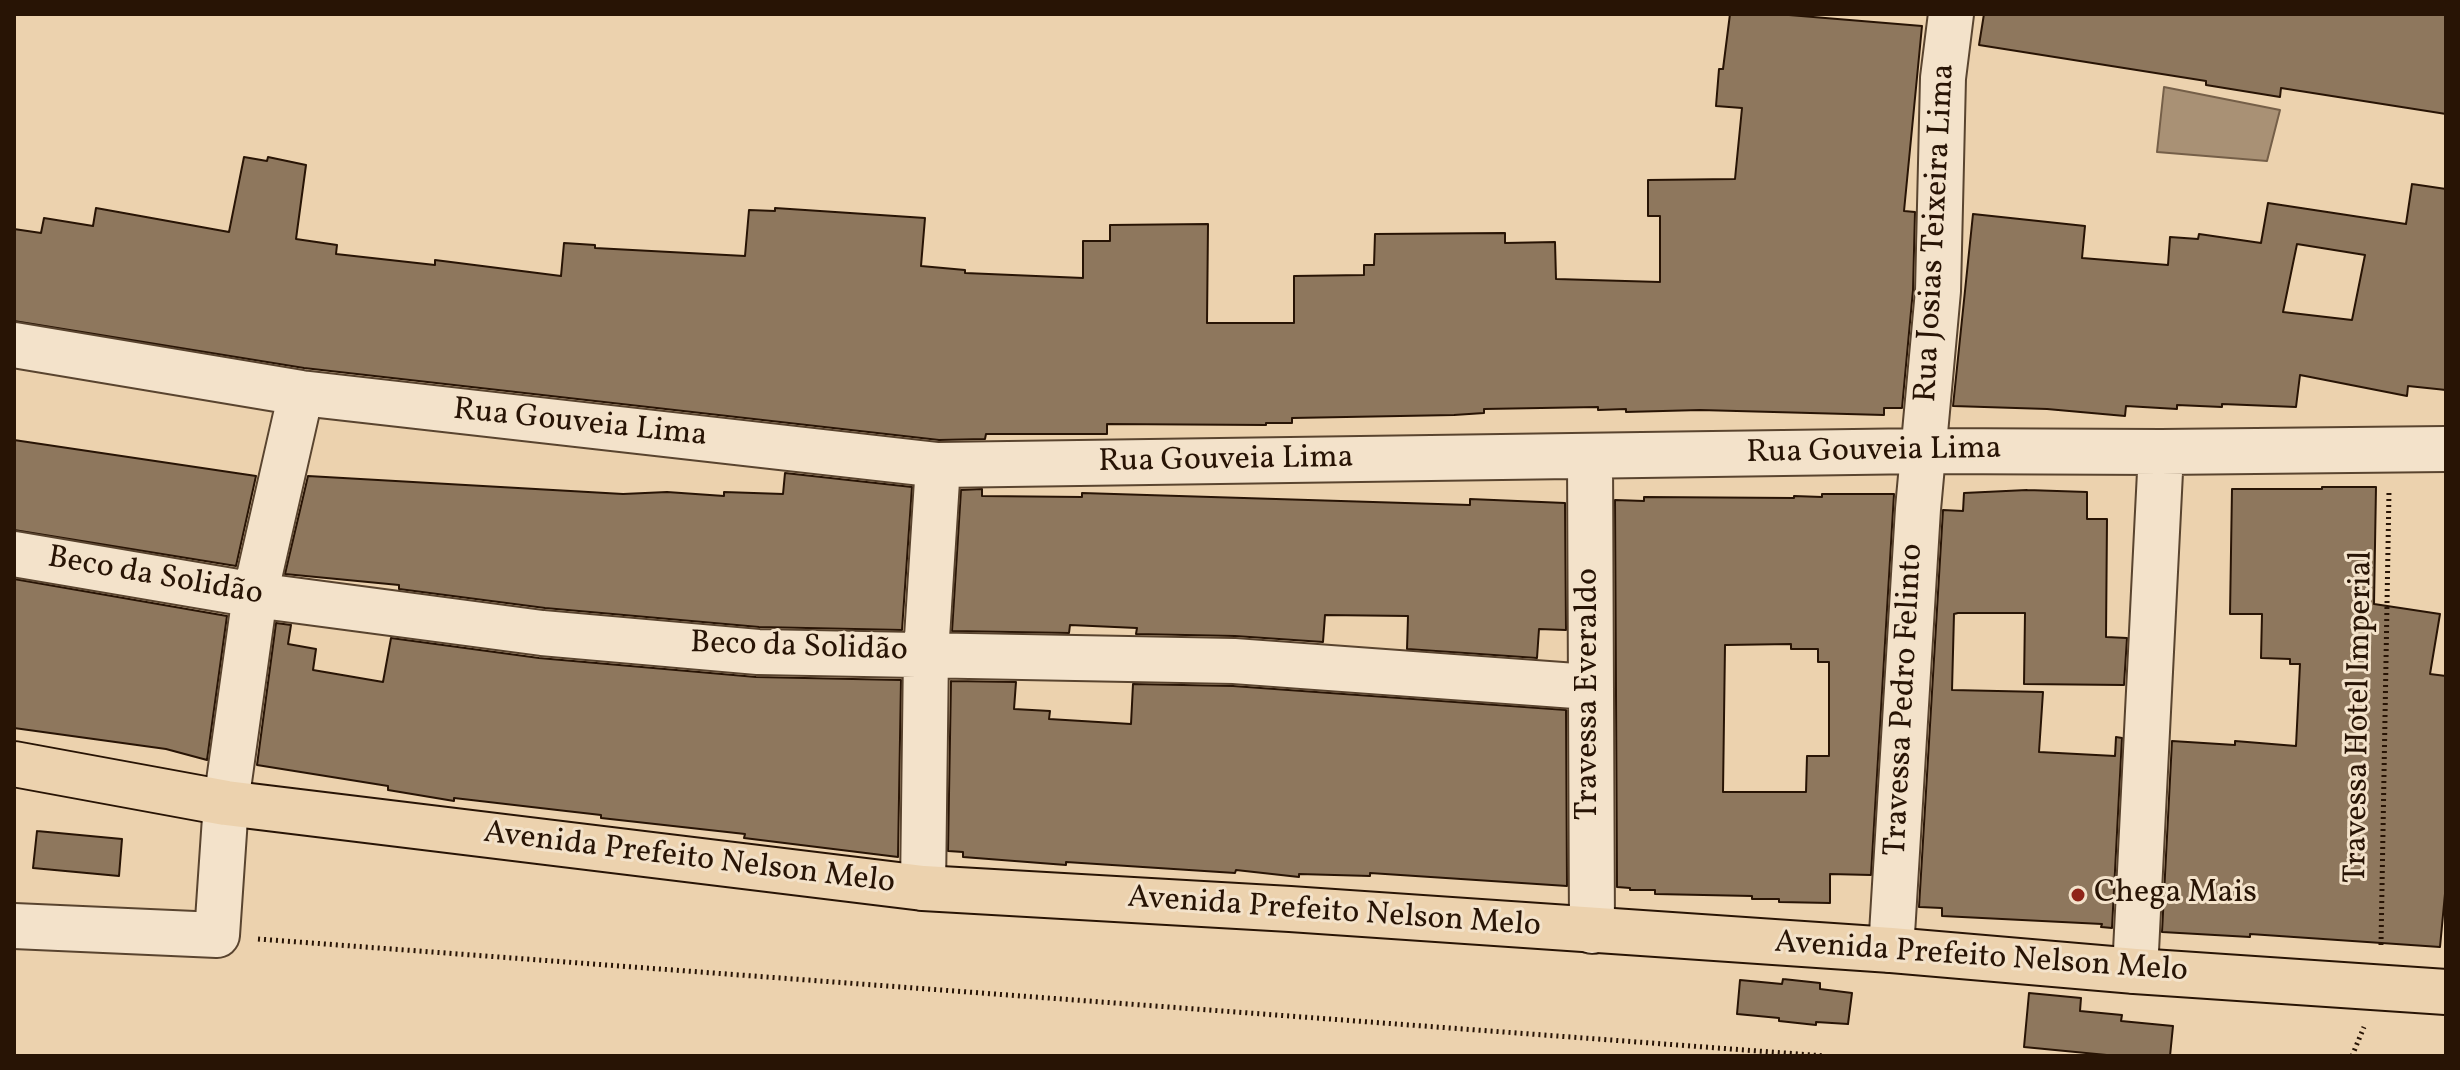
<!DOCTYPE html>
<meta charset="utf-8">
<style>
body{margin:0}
#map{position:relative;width:2460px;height:1070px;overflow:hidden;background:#ecd2ae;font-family:Vollkorn,serif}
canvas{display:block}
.frame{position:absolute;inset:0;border:16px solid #281405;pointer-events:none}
</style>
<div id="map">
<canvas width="2460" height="1070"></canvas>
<div class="frame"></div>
</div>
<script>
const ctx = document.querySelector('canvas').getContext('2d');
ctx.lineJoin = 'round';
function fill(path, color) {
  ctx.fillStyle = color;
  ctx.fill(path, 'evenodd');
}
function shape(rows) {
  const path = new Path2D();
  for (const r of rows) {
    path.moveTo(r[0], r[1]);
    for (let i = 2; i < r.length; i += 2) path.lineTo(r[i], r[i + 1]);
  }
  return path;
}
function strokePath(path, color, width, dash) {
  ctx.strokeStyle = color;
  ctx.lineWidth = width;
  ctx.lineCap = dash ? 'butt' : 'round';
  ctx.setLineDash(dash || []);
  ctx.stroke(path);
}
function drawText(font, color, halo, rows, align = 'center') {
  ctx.font = font + ' Vollkorn,serif';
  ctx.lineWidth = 6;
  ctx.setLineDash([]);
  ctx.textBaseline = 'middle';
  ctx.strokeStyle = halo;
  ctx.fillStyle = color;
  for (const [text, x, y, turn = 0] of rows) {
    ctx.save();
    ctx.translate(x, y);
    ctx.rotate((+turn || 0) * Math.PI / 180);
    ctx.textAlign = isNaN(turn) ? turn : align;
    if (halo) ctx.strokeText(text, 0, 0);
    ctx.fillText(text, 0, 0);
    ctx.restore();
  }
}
const water = shape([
 [2164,87,2280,110,2267,161,2157,152,2164,87]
]);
const building = shape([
 [1730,14,1777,14,1922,26,1904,211,1915,212,1913,290,1902,408,1884,408,1884,415,1700,410,1626,412,1626,409,1598,410,1598,407,1484,409,1484,413,1454,415,1292,418,1292,423,1266,423,1266,425,1107,424,1107,434,986,434,985,439,939,440,304,368,14,321,14,229,41,233,44,218,93,226,96,208,229,232,244,157,267,161,268,157,306,165,296,239,337,245,336,254,435,265,435,260,561,276,564,243,595,245,595,248,745,256,749,210,775,211,775,208,925,218,921,266,965,270,965,273,1083,278,1083,241,1110,241,1110,225,1208,224,1207,323,1294,323,1294,276,1364,275,1364,265,1374,265,1375,234,1505,233,1505,243,1555,242,1556,279,1660,282,1660,216,1648,216,1648,180,1735,179,1742,108,1716,106,1719,69,1723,69,1730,14],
 [1984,14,2446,14,2446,114,2281,88,2280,97,2206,85,2206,81,1979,45,1984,14],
 [2412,184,2446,189,2446,390,2408,386,2407,396,2300,375,2296,407,2222,404,2222,407,2177,405,2177,409,2126,406,2125,416,2047,409,1953,406,1973,214,2085,226,2082,258,2168,265,2170,237,2198,239,2199,234,2261,243,2268,203,2406,224,2412,184],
 [2297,244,2365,255,2352,320,2283,312,2297,244],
 [14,440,256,476,236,566,14,530,14,440],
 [785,473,912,487,902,630,759,627,545,608,399,589,399,585,285,574,308,476,623,494,667,492,724,496,724,492,783,494,785,473],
 [2322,487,2376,487,2374,604,2440,614,2430,674,2446,676,2446,883,2440,947,2250,934,2250,937,2162,932,2172,741,2235,745,2235,741,2296,746,2300,664,2290,664,2290,659,2261,658,2262,614,2230,614,2232,489,2322,489,2322,487],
 [982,489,982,496,1082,497,1082,493,1470,505,1470,499,1565,503,1566,630,1539,629,1537,658,1407,649,1408,616,1325,615,1323,642,1235,636,1136,634,1137,628,1070,625,1069,633,952,631,961,490,982,489],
 [2027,490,2087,492,2087,519,2107,519,2106,637,2127,638,2124,685,2024,684,2025,613,1958,613,1954,614,1952,690,2043,692,2039,752,2115,756,2116,737,2122,738,2112,928,2101,927,2102,924,1942,916,1942,908,1919,907,1943,510,1963,511,1964,493,2027,490],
 [1822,494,1894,494,1871,875,1830,874,1830,903,1779,902,1779,899,1752,899,1752,896,1655,894,1655,890,1630,890,1630,888,1617,887,1615,500,1644,501,1644,497,1794,498,1794,496,1822,497,1822,494],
 [1791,644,1791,649,1818,649,1818,662,1829,662,1829,756,1807,756,1806,792,1723,792,1725,645,1791,644],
 [14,579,227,616,207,760,166,749,14,728,14,579],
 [276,623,291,625,288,644,316,649,313,670,383,682,391,638,539,658,756,677,901,680,898,857,744,838,745,834,601,818,601,815,566,811,454,798,454,801,388,790,388,786,257,765,276,623],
 [951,681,1016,682,1014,709,1050,711,1049,719,1131,724,1133,684,1233,686,1566,710,1567,886,1370,873,1370,876,1299,874,1299,877,1236,870,1235,873,1066,862,1066,865,963,857,963,852,948,851,951,681],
 [37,831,122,839,119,876,33,868,37,831],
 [1783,979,1820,983,1820,989,1852,993,1848,1024,1816,1022,1816,1025,1779,1021,1779,1018,1737,1014,1740,980,1782,984,1783,979],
 [2029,993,2081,998,2080,1011,2122,1015,2121,1021,2173,1026,2170,1056,2117,1056,2024,1047,2029,993]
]);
const path = shape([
 [258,939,1825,1056],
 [2381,945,2389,491],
 [2352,1056,2364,1027]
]);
const minor = shape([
 [14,345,301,393,938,465,1924,451,2161,452,2446,449],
 [1590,457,1592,931],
 [14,554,255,595,542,633,758,652,1234,661,1589,687],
 [923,888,926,653,938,465],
 [14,926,217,935,226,803,255,595,301,393],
 [1891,950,1918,509,1938,291,1943,78,1951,14],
 [2135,971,2161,452]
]);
const major = shape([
 [14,764,226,803,923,888,1290,909,1891,950,2135,971,2446,992]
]);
const markers = [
 [2078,895,8,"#8f2418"]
];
const streetNames = [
 ["Rua Josias Teixeira Lima",1937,233,-87],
 ["Rua Gouveia Lima",580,425,6],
 ["Rua Gouveia Lima",1874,453,-1],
 ["Rua Gouveia Lima",1226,462,-1],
 ["Beco da Solidão",155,578,10],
 ["Beco da Solidão",799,649,2],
 ["Travessa Everaldo",1590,694,-90],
 ["Travessa Pedro Felinto",1906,700,-87],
 ["Travessa Hotel Imperial",2361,717,-89],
 ["Avenida Prefeito Nelson Melo",689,860,7],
 ["Avenida Prefeito Nelson Melo",1334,914,4],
 ["Avenida Prefeito Nelson Melo",1981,959,4]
];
const poiNames = [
 ["Chega Mais",2094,895]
];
fill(water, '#a99175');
strokePath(water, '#755f48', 2);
fill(building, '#8e775d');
strokePath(building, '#281405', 2);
strokePath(minor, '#59442f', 48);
strokePath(major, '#281405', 48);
strokePath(path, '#281405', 5, [2, 4]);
strokePath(minor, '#f3e2ca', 44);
strokePath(major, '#ecd2ae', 44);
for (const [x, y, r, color] of markers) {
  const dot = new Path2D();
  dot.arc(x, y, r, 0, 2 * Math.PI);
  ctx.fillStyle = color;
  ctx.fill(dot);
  strokePath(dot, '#f3e2ca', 3);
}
drawText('32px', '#281405', '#f3e2ca', streetNames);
drawText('32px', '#281405', '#f3e2ca', poiNames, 'left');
</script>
